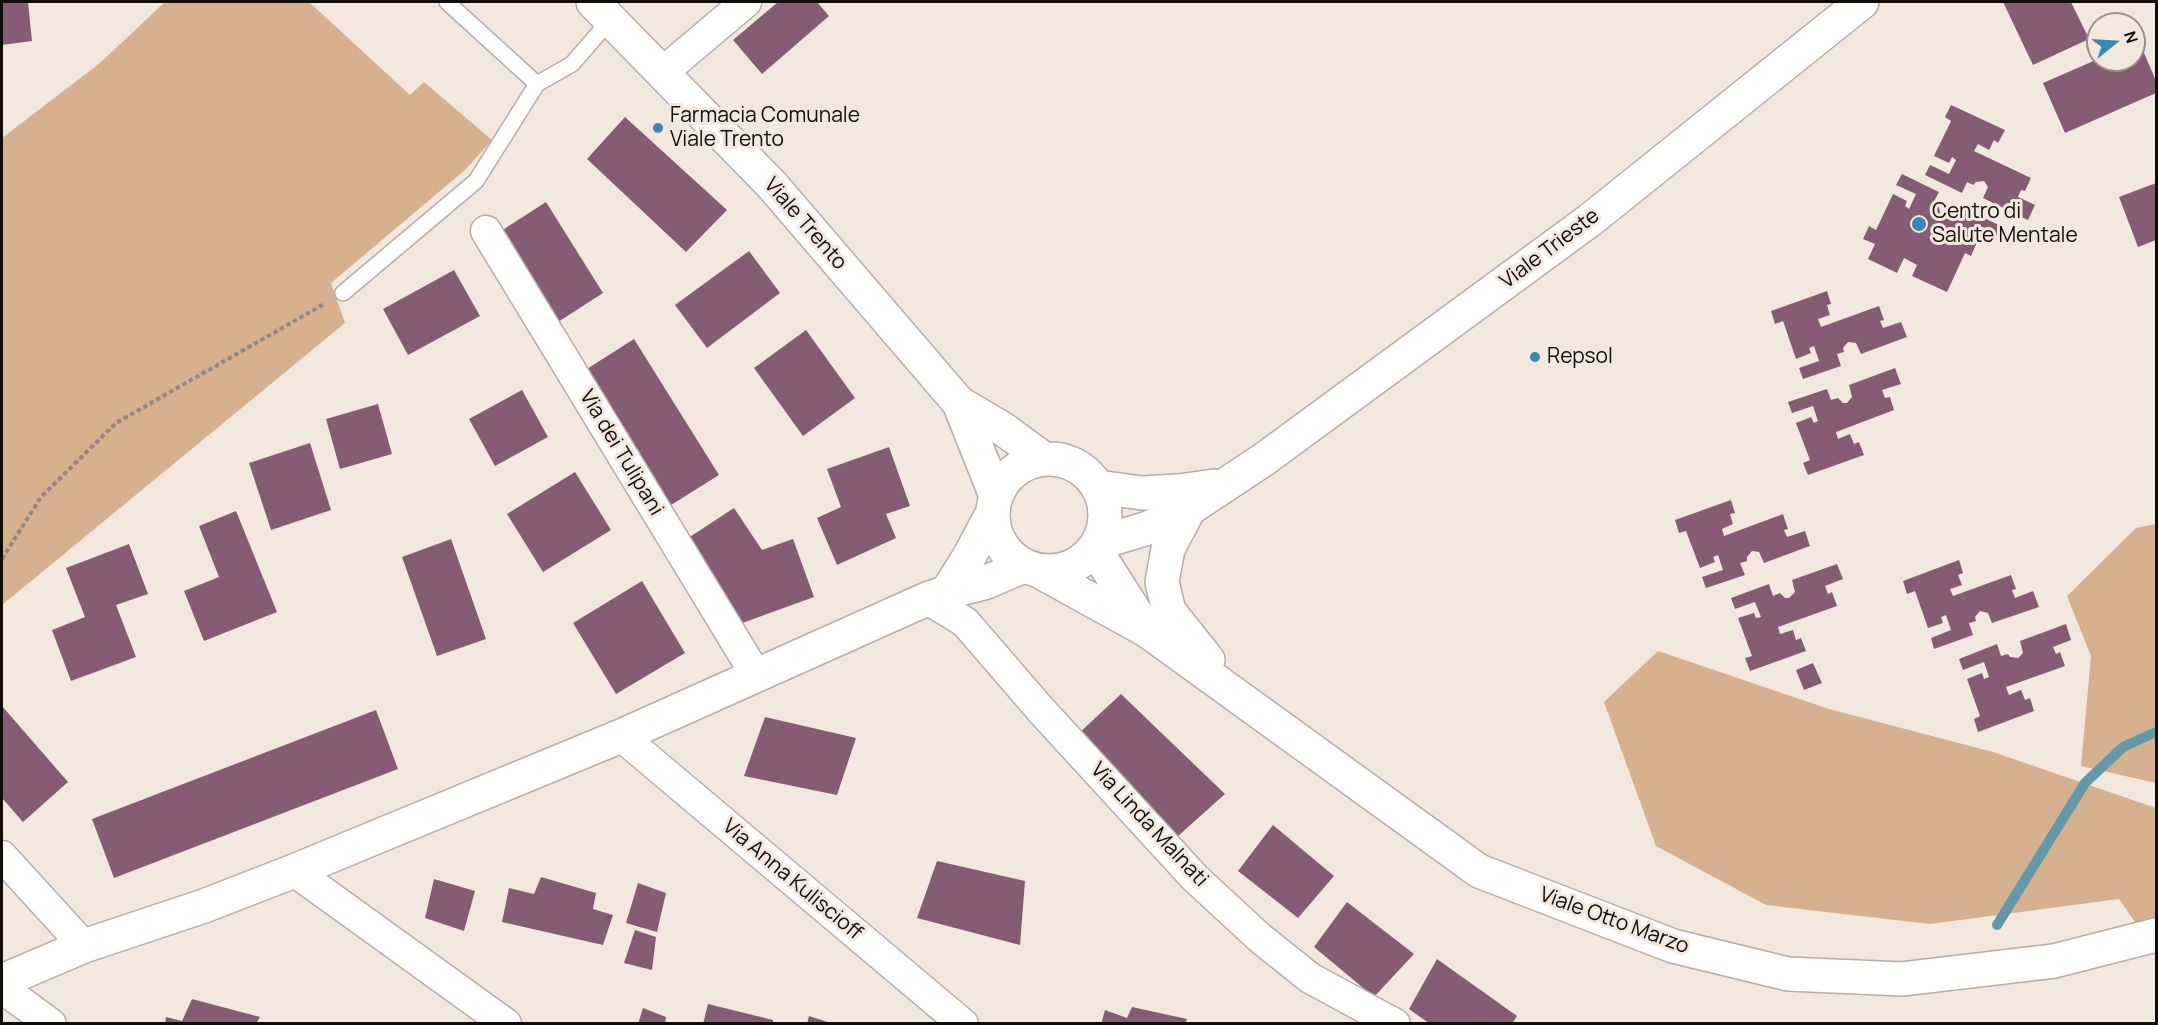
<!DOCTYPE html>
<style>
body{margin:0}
#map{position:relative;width:2158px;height:1025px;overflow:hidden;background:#f3e8de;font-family:Manrope,sans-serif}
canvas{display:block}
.frame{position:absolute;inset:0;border:3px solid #100d09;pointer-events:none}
.north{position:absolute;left:2086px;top:12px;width:60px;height:60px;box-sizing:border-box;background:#f3e8de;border:2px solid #989089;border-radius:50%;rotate:72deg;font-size:16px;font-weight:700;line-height:24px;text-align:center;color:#100d09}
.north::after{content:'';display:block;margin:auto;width:21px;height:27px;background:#3588b8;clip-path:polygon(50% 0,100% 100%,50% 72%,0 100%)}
</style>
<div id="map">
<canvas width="2158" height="1025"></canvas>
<div class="frame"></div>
<div class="north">N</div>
</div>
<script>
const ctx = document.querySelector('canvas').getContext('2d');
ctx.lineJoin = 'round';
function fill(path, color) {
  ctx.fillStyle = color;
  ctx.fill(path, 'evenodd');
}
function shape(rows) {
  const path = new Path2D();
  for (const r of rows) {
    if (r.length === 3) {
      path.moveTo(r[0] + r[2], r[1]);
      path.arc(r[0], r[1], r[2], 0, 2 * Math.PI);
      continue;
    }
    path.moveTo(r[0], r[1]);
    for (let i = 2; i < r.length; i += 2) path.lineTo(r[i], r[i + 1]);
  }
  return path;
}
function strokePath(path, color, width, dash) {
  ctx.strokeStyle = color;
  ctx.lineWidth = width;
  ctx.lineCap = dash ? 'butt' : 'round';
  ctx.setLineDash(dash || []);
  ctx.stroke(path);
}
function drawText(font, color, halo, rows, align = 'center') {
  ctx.font = font + ' Manrope,sans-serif';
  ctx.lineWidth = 6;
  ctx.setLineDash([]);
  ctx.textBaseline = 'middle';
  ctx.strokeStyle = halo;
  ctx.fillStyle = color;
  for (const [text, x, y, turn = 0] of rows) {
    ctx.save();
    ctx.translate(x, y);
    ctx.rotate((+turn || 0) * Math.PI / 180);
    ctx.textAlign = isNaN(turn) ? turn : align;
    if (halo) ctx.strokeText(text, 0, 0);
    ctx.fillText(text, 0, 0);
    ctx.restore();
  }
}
const green = shape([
 [165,2,309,2,410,95,424,82,492,140,465,170,331,283,345,323,2,605,2,138,100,63],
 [2156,524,2156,783,2081,766,2091,656,2067,596,2136,528],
 [1658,651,1829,709,1993,752,2156,808,2156,952,2119,899,1930,924,1766,905,1656,846,1604,702]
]);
const stream = shape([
 [1997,925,2085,783,2123,747,2156,732]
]);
const building = shape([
 [2,2,28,2,32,41,2,45],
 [778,2,817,2,829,16,762,74,733,40],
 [2003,2,2071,2,2089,39,2033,65],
 [2139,41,2156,81,2156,93,2065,133,2043,83,2098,59,2134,60,2134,43],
 [1951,105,2005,130,1998,143,1994,140,1989,150,1978,144,1974,151,2031,178,2025,191,2021,190,2018,197,2035,205,2028,220,1983,198,1988,187,1984,181,1976,182,1973,185,1967,182,1962,193,1925,175,1930,165,1949,174,1956,160,1952,157,1949,163,1934,156,1951,121,1945,117],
 [625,117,727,210,686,252,587,159],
 [1902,174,1939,192,1933,203,1939,206,1940,213,1943,216,1951,215,1957,205,2001,226,1994,241,1976,233,1973,240,1977,242,1971,256,1965,253,1947,292,1912,276,1917,265,1904,258,1897,273,1868,259,1875,244,1863,239,1869,226,1876,230,1893,194,1907,201,1905,206,1909,209,1916,194,1896,185],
 [2156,183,2156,240,2138,247,2119,197],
 [546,202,603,293,558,322,501,231],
 [749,251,780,293,707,348,675,305],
 [454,270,480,316,408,355,383,309],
 [1827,291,1831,304,1827,305,1830,315,1818,319,1821,327,1879,306,1884,320,1880,321,1883,328,1901,322,1907,337,1861,354,1856,343,1848,342,1843,348,1844,352,1837,354,1841,366,1803,379,1799,368,1819,361,1814,346,1809,348,1811,353,1796,359,1783,321,1775,324,1771,311],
 [806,330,855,398,803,436,754,368],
 [634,339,719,475,663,510,579,374],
 [1895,368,1901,384,1882,390,1885,398,1890,397,1894,410,1836,432,1838,439,1850,434,1854,444,1859,442,1864,455,1808,475,1803,463,1810,460,1796,423,1811,417,1814,423,1818,421,1813,406,1792,413,1788,402,1827,389,1831,400,1838,398,1843,403,1847,403,1852,397,1849,385],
 [522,390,548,437,495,466,469,419],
 [378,404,392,454,340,469,326,419],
 [310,443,331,510,271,530,249,463],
 [889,447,910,506,886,514,896,538,837,565,817,518,841,507,827,469],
 [575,472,611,530,543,572,507,514],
 [1731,500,1735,513,1730,514,1733,524,1722,529,1724,536,1783,514,1788,529,1784,530,1787,537,1805,531,1810,546,1764,563,1759,552,1752,551,1747,557,1747,561,1740,563,1745,575,1706,588,1702,577,1723,570,1718,555,1713,557,1715,562,1700,568,1686,531,1679,533,1675,520],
 [734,508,762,550,793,539,814,597,734,626,682,542],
 [236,511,277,612,204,641,184,591,219,577,199,526],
 [451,539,486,639,437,656,402,557],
 [129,544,148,594,116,605,136,657,71,681,52,630,85,617,66,568],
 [1959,560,1963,573,1958,575,1962,585,1950,589,1953,596,2011,575,2016,589,2012,590,2015,598,2033,591,2039,607,1992,623,1988,613,1980,611,1975,617,1976,621,1969,623,1973,635,1934,649,1931,638,1951,630,1946,615,1941,617,1943,623,1928,628,1915,591,1907,594,1903,581],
 [1837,564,1843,579,1825,586,1828,594,1832,592,1837,606,1778,627,1780,634,1793,630,1796,640,1801,638,1806,651,1750,671,1745,658,1752,656,1738,618,1754,613,1756,618,1761,617,1755,602,1735,609,1731,598,1769,584,1773,596,1780,593,1785,598,1789,598,1795,592,1792,580],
 [642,581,685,653,616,694,573,623],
 [2066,624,2071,640,2053,647,2056,654,2060,652,2065,666,2006,687,2009,695,2021,690,2025,700,2030,698,2034,711,1978,732,1974,719,1980,716,1967,679,1982,673,1984,679,1989,677,1984,662,1963,670,1959,659,1997,644,2001,656,2008,654,2010,657,2018,658,2023,653,2020,641],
 [1813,663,1822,683,1804,690,1796,670],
 [1121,694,1225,794,1178,836,1077,735],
 [2,706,68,782,23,822,2,798],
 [376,710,398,769,114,878,92,819],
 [765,717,856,738,837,795,744,776],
 [1273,825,1334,876,1298,918,1238,871],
 [937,861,1025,881,1020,945,917,918],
 [541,877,596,893,593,909,613,915,603,945,502,922,509,888,534,894],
 [434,879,475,891,464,931,425,918],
 [638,883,666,893,657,932,626,923],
 [1347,902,1414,954,1374,997,1314,947],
 [635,930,656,937,652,970,624,963],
 [1437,959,1517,1016,1512,1024,1430,1024,1409,1009],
 [192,999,260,1017,256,1024,165,1024,166,1017,182,1021],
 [708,1004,773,1020,773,1024,703,1024],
 [1132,1007,1187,1019,1185,1024,1101,1024,1105,1010,1127,1018],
 [643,1008,666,1017,665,1024,638,1024],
 [809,1016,831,1023,831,1024,807,1024]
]);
const path = shape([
 [2,559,41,497,116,423,324,304]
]);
const service = shape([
 [447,2,537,84,572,64,611,19],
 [343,293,476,181,537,84]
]);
const minor = shape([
 [663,72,746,2],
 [486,231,756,675],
 [927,599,965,622,1040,709,1195,878,1260,938,1310,978,1395,1024],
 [621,736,963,1024],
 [2,856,84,946],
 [294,871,506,1024],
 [2,988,51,1024]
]);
const tertiary = shape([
 [593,2,772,185,959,403,1003,429,1044,459],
 [959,403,996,496],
 [1049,515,56],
 [1098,487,1142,493,1179,491,1214,486],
 [1189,509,1168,549,1162,582,1169,611,1208,660],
 [1098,543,1148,528,1189,509,1263,460,1590,220,1862,2],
 [1095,549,1144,626],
 [1039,571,1146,630,1479,871,1673,946,1788,974,1902,979,2054,961,2156,935],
 [947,592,969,557,993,512],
 [2,981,84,946,204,906,294,871,621,736,927,599,947,592,984,583,1024,566]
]);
const markers = [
 [658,128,6,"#3588b8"],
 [1919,224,8,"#3588b8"],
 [1535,357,6,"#3588b8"]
];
const poiNames = [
 ["Farmacia Comunale",670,116],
 ["Viale Trento",670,140],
 ["Centro di",1932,212],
 ["Salute Mentale",1932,236],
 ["Repsol",1547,357]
];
const streetNames = [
 ["Viale Trento",805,224,49],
 ["Viale Trieste",1550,249,-37],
 ["Via dei Tulipani",621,453,59],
 ["Via Linda Malnati",1149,825,47],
 ["Via Anna Kuliscioff",792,880,40],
 ["Viale Otto Marzo",1614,921,20]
];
fill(green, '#d5b28d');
strokePath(stream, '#6199aa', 10);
fill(building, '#865c75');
strokePath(service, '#b7ada3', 18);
strokePath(minor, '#b7ada3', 33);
strokePath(tertiary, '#b7ada3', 36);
strokePath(path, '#918982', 4, [4.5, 3]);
strokePath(service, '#fff', 15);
strokePath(minor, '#fff', 30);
strokePath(tertiary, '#fff', 33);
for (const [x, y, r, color] of markers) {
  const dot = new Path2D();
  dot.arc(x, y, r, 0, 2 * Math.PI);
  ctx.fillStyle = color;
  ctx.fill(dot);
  strokePath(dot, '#f3e8de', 2);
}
drawText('21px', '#100d09', '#f3e8de', poiNames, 'left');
drawText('21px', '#100d09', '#f3e8de', streetNames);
</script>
